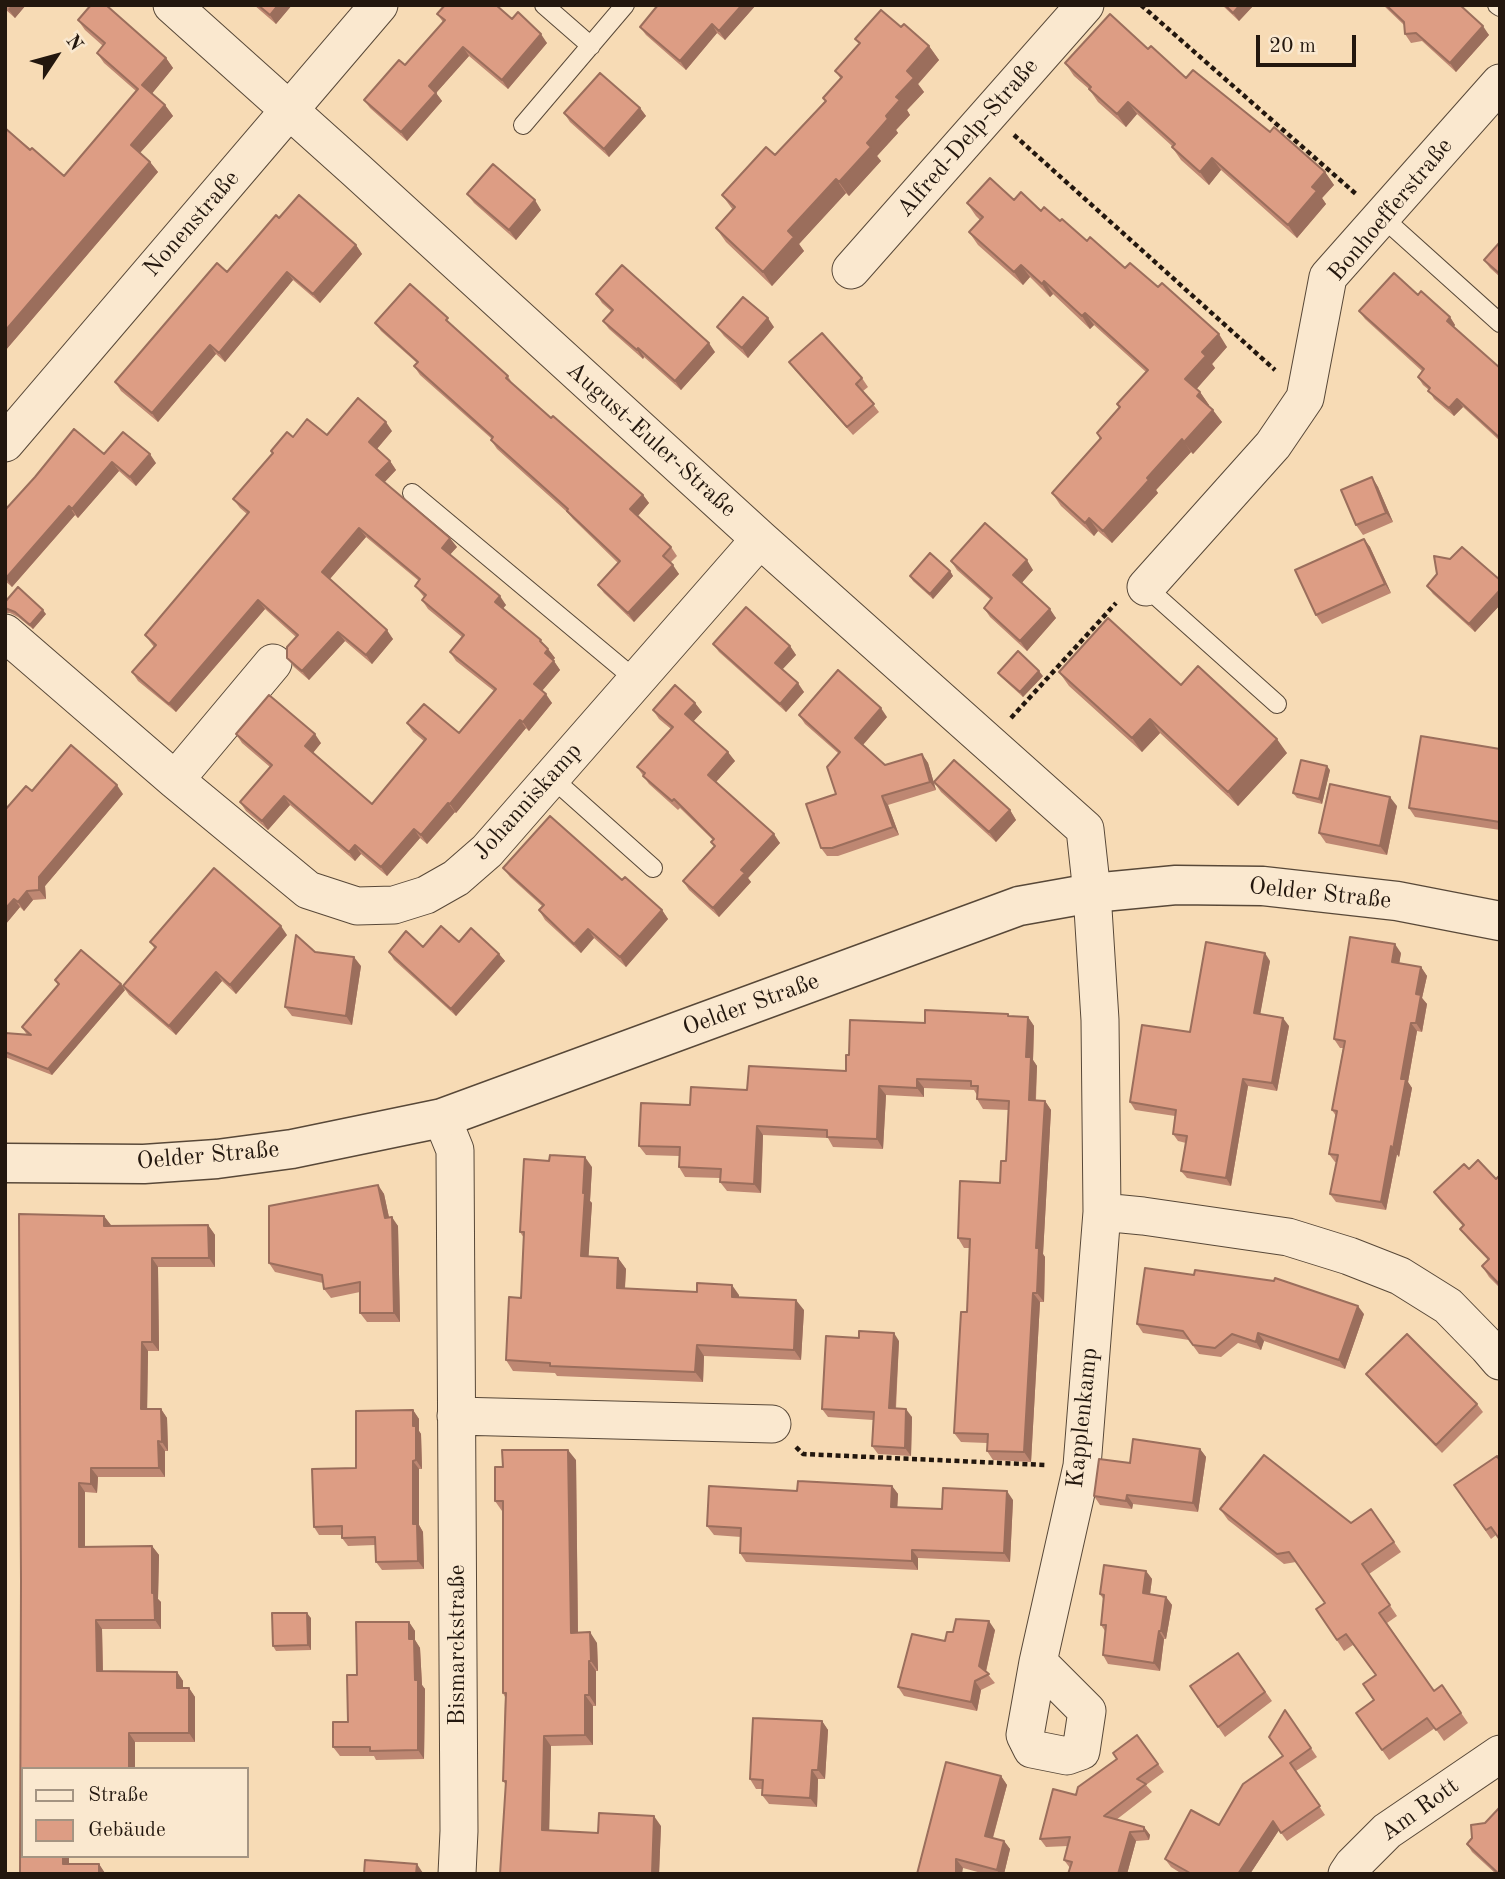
<!DOCTYPE html>
<meta charset="utf-8">
<style>
body{margin:0}
#map{position:relative;width:1505px;height:1879px;overflow:hidden;background:#f7dbb5;font-family:"Old Standard TT",serif}
canvas{display:block}
.frame{position:absolute;inset:0;border:7px solid #23170e;pointer-events:none}
.legend{position:absolute;left:21px;top:1767px;width:228px;height:91px;box-sizing:border-box;background:#fae8cf;border:2px solid #a49482;margin:0;padding:9px 12px;list-style:none;font-size:21px;color:#23170e}
.legend li{display:flex;align-items:center;gap:14px;height:35px}
.legend b{width:35px;border:2px solid #a49482}
.north{position:absolute;left:21px;top:21px;width:70px;height:70px;-webkit-text-stroke:5px #fae8cf;paint-order:stroke;rotate:54deg;font-size:19px;font-weight:700;line-height:28px;text-align:center;color:#23170e}
.north::after{content:'';display:block;margin:auto;width:24px;height:32px;background:#23170e;clip-path:polygon(50% 0,100% 100%,50% 72%,0 100%)}
.scale{position:absolute;left:1256px;top:35px;width:100px;height:32px;box-sizing:border-box;border:4px solid #23170e;border-top:0;padding-left:9px;font-size:21px;line-height:24px;white-space:nowrap;color:#23170e;-webkit-text-stroke:5px #fae8cf;paint-order:stroke}
</style>
<div id="map">
<canvas width="1505" height="1879"></canvas>
<div class="frame"></div>
<ul class="legend">
<li><b style="height:9px;background:#fae8cf"></b>Straße</li>
<li><b style="height:19px;background:#dd9d84"></b>Gebäude</li>
</ul>
<div class="north">N</div>
<div class="scale">20 m</div>
</div>
<script>
const ctx = document.querySelector('canvas').getContext('2d');
ctx.lineJoin = 'round';
function shape(rows) {
  const path = new Path2D();
  for (const r of rows) {
    path.moveTo(r[0], r[1]);
    for (let i = 2; i < r.length; i += 2) path.lineTo(r[i], r[i + 1]);
  }
  return path;
}
function strokePath(path, color, width, dash) {
  ctx.strokeStyle = color;
  ctx.lineWidth = width;
  ctx.lineCap = dash ? 'butt' : 'round';
  ctx.setLineDash(dash || []);
  ctx.stroke(path);
}
function fill(path, color) {
  ctx.fillStyle = color;
  ctx.fill(path, 'evenodd');
}
function drawText(font, color, halo, rows, align = 'center') {
  ctx.font = font + ' "Old Standard TT",serif';
  ctx.lineWidth = 6;
  ctx.setLineDash([]);
  ctx.textBaseline = 'middle';
  ctx.strokeStyle = halo;
  ctx.fillStyle = color;
  for (const [text, x, y, turn = 0] of rows) {
    ctx.save();
    ctx.translate(x, y);
    ctx.rotate((+turn || 0) * Math.PI / 180);
    ctx.textAlign = isNaN(turn) ? turn : align;
    if (halo) ctx.strokeText(text, 0, 0);
    ctx.fillText(text, 0, 0);
    ctx.restore();
  }
}
const path = shape([
 [1141,5,1356,194],
 [1014,135,1275,370],
 [1011,718,1116,603],
 [796,1447,803,1454,1046,1465]
]);
const service = shape([
 [544,5,591,46],
 [1497,5,1500,7],
 [523,125,625,5],
 [1381,216,1500,323],
 [412,493,636,680],
 [1146,587,1277,704],
 [551,777,653,868]
]);
const minor = shape([
 [172,5,356,170,760,539,1085,829,1092,893,1100,1020,1102,1212,1082,1466,1038,1662,1025,1735,1032,1749,1067,1756,1081,1751,1087,1711,1038,1662],
 [851,270,1085,5],
 [5,443,379,5],
 [1146,587,1273,445,1305,398,1328,277,1500,83],
 [5,633,175,780,308,890,357,906,394,905,426,895,456,878,487,851,760,539],
 [175,780,273,663],
 [442,1118,455,1150,459,1831,457,1874],
 [1102,1212,1143,1216,1288,1237,1349,1256,1400,1276,1448,1306,1488,1347,1500,1361],
 [456,1416,772,1424],
 [1347,1874,1353,1865,1387,1831,1500,1754]
]);
const tertiary = shape([
 [5,1163,144,1164,217,1159,292,1149,442,1118,1019,906,1092,893,1176,885,1263,886,1397,901,1500,921]
]);
const wall = shape([
 [5,5,26,5,15,18,5,9],
 [254,5,292,5,276,24],
 [756,5,725,40,717,33,686,70,646,35,640,27],
 [1222,5,1254,5,1239,21],
 [1383,5,1460,5,1489,35,1456,72,1422,41,1411,43,1405,34,1404,25],
 [437,14,512,19,547,43,508,89,469,56,436,93,442,101,407,141,370,108,364,100,405,65,443,22],
 [78,20,166,58,173,68,152,93,165,105,173,116,140,153,150,162,158,172,5,351,5,128,64,176,136,91,104,63,97,53,103,46,85,30],
 [901,27,929,46,939,60,918,84,924,92,907,110,910,115,896,130,898,133,877,156,881,161,849,196,846,193,799,244,804,251,772,286,726,242,716,228,733,210,722,195,775,155,825,101,823,98,841,79,835,71,859,44,855,39],
 [1148,49,1186,78,1270,132,1325,172,1334,185,1322,198,1326,204,1297,238,1221,170,1209,185,1181,160,1172,147,1172,146,1137,114,1126,127,1098,102,1089,89,1074,76,1065,63],
 [640,108,646,116,609,157,570,122,564,113],
 [467,194,541,210,516,240,474,203],
 [1014,200,1041,211,1060,221,1125,268,1158,287,1227,347,1212,364,1215,368,1196,389,1200,392,1209,405,1209,406,1222,422,1193,454,1191,452,1156,490,1158,493,1112,543,1098,531,1094,536,1061,506,1052,493,1100,439,1097,433,1119,407,1117,404,1146,372,1094,325,1090,329,1053,294,1050,297,1030,277,1023,285,978,245,969,232,980,220,976,216,967,203],
 [279,218,356,245,362,254,320,303,293,280,225,362,216,354,158,422,121,391,115,382,227,272],
 [1500,242,1500,277,1490,268,1484,260],
 [596,294,715,352,681,390,644,357,643,359,609,329,603,321,612,312,602,303],
 [1418,295,1450,317,1455,325,1454,327,1500,368,1500,441,1463,407,1454,416,1434,399,1429,390,1423,385,1418,377,1422,371,1365,319,1359,311],
 [375,323,454,327,508,376,513,385,551,418,643,495,649,503,638,516,671,547,677,556,670,563,679,574,634,622,604,593,598,585,618,563,573,519,567,512,497,449,491,440,492,439,420,375,414,366,417,363,381,331],
 [717,327,774,327,748,358,724,336],
 [789,362,862,378,868,387,863,391,879,412,853,435,795,370],
 [392,431,377,449,390,461,396,470,384,482,457,547,450,554,506,605,503,608,545,645,555,658,553,660,560,670,542,691,552,703,529,731,526,728,456,813,455,812,427,844,420,838,387,876,361,854,355,861,290,805,268,830,246,811,240,802,270,767,242,743,236,734,321,743,313,753,372,804,425,742,413,732,407,723,459,733,494,691,456,661,450,652,462,637,428,609,422,600,424,597,415,586,419,581,366,537,330,579,393,639,372,664,345,641,309,680,294,667,287,658,296,637,265,609,176,712,138,681,132,672,154,647,145,635,247,514,240,508,233,499,293,437],
 [104,454,156,463,136,486,119,471,78,518,75,515,12,587,5,581,5,510],
 [1372,477,1378,487,1393,522,1363,535,1356,525],
 [1364,539,1370,547,1391,593,1322,624,1316,615],
 [951,561,1033,570,1021,583,1056,618,1027,651,990,617,984,608,991,600,957,570],
 [950,571,953,576,933,599,913,581,910,576],
 [1500,580,1500,605,1475,632,1433,594,1427,586],
 [5,602,46,614,33,629,18,617,10,613,5,613],
 [713,644,790,646,796,655,782,669,804,692,786,712,719,652],
 [1059,672,1287,753,1238,806,1160,733,1142,752,1069,686],
 [998,673,1043,676,1023,697,1001,677],
 [695,703,702,712,693,721,735,761,716,782,780,843,748,878,751,882,719,917,689,890,683,881,715,847,711,842,713,840,680,808,678,810,649,784,637,767,671,729,659,719,653,710],
 [799,715,887,717,863,745,885,765,922,754,928,763,936,790,888,805,899,835,838,856,827,856,821,848,836,794,838,753,805,724],
 [1500,749,1500,830,1415,817,1409,808],
 [1330,770,1322,804,1297,798,1293,793],
 [934,782,1010,810,1016,820,996,842,941,792],
 [32,791,123,794,45,886,46,899,33,900,24,911,20,907,5,925,5,810],
 [1397,806,1387,855,1326,843,1319,833],
 [503,868,622,880,662,910,668,919,626,967,594,938,581,953,545,920,539,910,542,906,510,877],
 [287,935,236,994,222,981,176,1035,129,995,123,986,155,949,150,942],
 [423,947,499,954,505,961,456,1016,394,960,389,952],
 [315,952,361,966,352,1025,292,1016,285,1007],
 [1401,953,1399,963,1421,967,1427,976,1422,998,1427,1004,1422,1032,1417,1031,1408,1082,1412,1088,1399,1157,1397,1154,1386,1210,1336,1202,1330,1194,1337,1162,1335,1162,1329,1154,1336,1116,1332,1110,1343,1048,1340,1048,1334,1039],
 [1270,961,1260,1014,1289,1026,1277,1091,1248,1086,1231,1186,1187,1178,1181,1171,1186,1143,1178,1141,1173,1134,1175,1116,1135,1110,1130,1102,1190,1032],
 [55,980,125,990,52,1075,5,1057,5,1033,27,1035,22,1027,58,985],
 [1008,1014,1009,1016,1028,1017,1034,1026,1033,1060,1037,1066,1036,1100,1045,1101,1051,1110,1043,1254,1045,1257,1044,1302,1040,1302,1031,1462,993,1460,987,1451,987,1443,961,1442,954,1433,967,1312,970,1248,964,1248,958,1238,1000,1183,1006,1161,1009,1110,983,1109,977,1099,977,1095,974,1090,924,1088,924,1097,886,1095,883,1149,833,1147,828,1138,763,1135,761,1193,727,1191,720,1182,720,1178,685,1177,679,1167,679,1156,646,1155,639,1146,690,1105,747,1090,846,1071,849,1055,925,1023],
 [592,1167,590,1201,592,1203,588,1257,618,1258,626,1269,625,1289,739,1295,739,1297,804,1310,801,1360,704,1356,703,1382,557,1376,555,1373,513,1371,506,1360,521,1298,524,1238,520,1232],
 [1469,1169,1496,1179,1500,1175,1500,1288,1489,1277,1482,1266,1488,1260,1468,1239,1460,1229,1463,1226,1441,1202,1434,1192],
 [378,1185,384,1194,389,1217,398,1226,400,1322,367,1322,360,1313,360,1292,331,1298,324,1289,323,1283,275,1272,269,1263],
 [19,1214,104,1216,111,1226,208,1225,215,1235,215,1267,158,1267,159,1351,148,1351,147,1409,161,1409,167,1418,168,1451,165,1451,165,1477,98,1477,97,1493,85,1492,85,1547,152,1546,159,1555,158,1599,161,1602,161,1629,102,1629,103,1671,177,1672,183,1681,183,1688,189,1688,195,1697,195,1742,135,1742,135,1769,23,1769,23,1856,69,1856,69,1864,99,1864,105,1874,20,1874,21,1581],
 [1364,1314,1345,1369,1264,1341,1261,1350,1238,1343,1221,1357,1199,1354,1189,1340,1143,1333,1137,1324],
 [899,1341,896,1409,912,1417,911,1456,878,1454,872,1446,873,1420,828,1417,822,1409],
 [1366,1374,1477,1404,1483,1412,1442,1453,1372,1382],
 [413,1410,419,1419,419,1431,421,1434,422,1469,419,1469,419,1525,423,1532,424,1569,382,1570,376,1562,375,1545,348,1546,342,1538,342,1535,319,1535,314,1527,356,1468],
 [1200,1449,1206,1457,1198,1512,1133,1504,1132,1509,1100,1505,1094,1496,1130,1463],
 [576,1460,578,1632,597,1643,598,1671,596,1671,596,1706,593,1706,593,1745,551,1746,549,1830,598,1833,661,1826,659,1874,500,1874,506,1785,503,1781,505,1697,503,1693,503,1511,502,1511,495,1501,503,1467],
 [1500,1461,1496,1535,1491,1539,1454,1485],
 [892,1486,898,1494,897,1507,942,1509,1013,1500,1010,1562,918,1558,918,1570,746,1562,740,1553,741,1537,714,1535,707,1526,797,1491],
 [1220,1509,1351,1523,1371,1509,1401,1552,1369,1574,1397,1616,1387,1623,1434,1691,1442,1685,1468,1723,1444,1741,1435,1728,1389,1760,1356,1713,1374,1700,1376,1675,1353,1645,1344,1651,1316,1609,1325,1603,1296,1562,1284,1564,1228,1520],
 [1146,1571,1152,1579,1150,1594,1166,1597,1172,1605,1166,1639,1164,1639,1160,1671,1108,1664,1103,1655,1105,1631,1101,1625,1104,1600,1100,1594],
 [311,1618,311,1650,276,1651,273,1646],
 [409,1622,415,1631,415,1640,420,1648,422,1685,425,1689,424,1759,376,1760,374,1756,340,1756,333,1747,348,1722,357,1675],
 [995,1630,986,1672,995,1683,981,1690,977,1711,904,1696,898,1687,953,1632],
 [1238,1653,1272,1701,1225,1737,1190,1686],
 [1285,1710,1317,1757,1296,1771,1325,1815,1287,1841,1279,1830,1250,1874,1182,1874,1171,1867,1165,1859,1219,1825,1283,1756],
 [822,1721,828,1730,825,1779,818,1779,817,1807,769,1804,762,1795,763,1789,756,1789,750,1779],
 [1137,1735,1164,1772,1146,1785,1152,1792,1116,1820,1144,1827,1150,1835,1149,1840,1136,1841,1127,1874,1068,1874,1070,1868,1064,1860,1068,1846,1046,1847,1040,1839,1076,1795,1117,1759],
 [1001,1776,1007,1785,993,1838,1004,1841,1010,1849,1004,1874,985,1874,963,1868,917,1874],
 [1485,1823,1500,1874,1496,1874,1472,1852,1467,1844]
]);
const shadedWall = shape([
 [12,5,26,5,15,18,8,9],
 [278,5,292,5,276,24,270,15],
 [742,5,756,5,725,40,719,31],
 [1240,5,1254,5,1239,21,1233,13],
 [712,24,717,33,686,70,680,61],
 [1483,26,1489,35,1456,72,1450,63],
 [541,34,547,43,508,89,502,80],
 [929,46,939,60,918,84,924,92,907,110,910,115,896,130,898,133,877,156,881,161,849,196,839,182,886,116,896,97,907,71],
 [463,47,469,56,436,93,442,101,407,141,401,132,429,86],
 [166,58,173,68,150,96,142,85],
 [1128,102,1137,114,1126,127,1117,114],
 [165,105,173,116,138,155,131,145],
 [640,108,646,116,609,157,604,149],
 [1212,158,1221,170,1209,185,1200,172],
 [150,162,158,172,5,351,5,331],
 [1325,172,1334,185,1322,198,1326,204,1297,238,1288,225,1312,187],
 [836,179,846,193,799,244,804,251,772,286,763,272,788,231],
 [535,200,541,210,516,240,509,230],
 [356,245,362,254,320,303,313,294],
 [1021,265,1030,277,1023,285,1014,272],
 [287,272,293,280,225,362,219,353],
 [1044,281,1053,294,1050,297,1042,284],
 [1085,313,1094,325,1090,329,1082,316],
 [1450,317,1455,325,1452,329,1447,321],
 [768,318,774,327,748,358,742,348],
 [1219,334,1227,347,1212,364,1215,368,1194,392,1185,379,1202,352],
 [709,343,715,352,681,390,675,381],
 [210,345,216,354,158,422,152,413],
 [638,348,644,357,643,359,637,350],
 [1200,392,1209,405,1206,408,1197,396],
 [1457,399,1463,407,1454,416,1449,408],
 [1213,410,1222,422,1193,454,1184,442],
 [386,422,392,431,375,451,369,442],
 [1182,439,1191,452,1156,490,1158,493,1112,543,1103,531,1147,478],
 [150,454,156,463,136,486,130,477],
 [390,461,396,470,383,484,376,475],
 [112,462,119,471,78,518,72,509],
 [1372,477,1378,487,1393,522,1386,513],
 [643,495,649,503,636,518,630,509],
 [69,506,75,515,12,587,6,578],
 [1089,518,1098,531,1094,536,1085,523],
 [359,528,366,537,328,581,322,572],
 [450,538,457,547,448,557,442,548],
 [1364,539,1370,547,1391,593,1385,584],
 [1027,560,1033,570,1020,585,1013,575],
 [673,565,679,574,634,622,628,613],
 [950,571,953,576,933,599,930,594],
 [1500,590,1500,605,1475,632,1469,624],
 [500,596,506,605,501,611,495,602],
 [258,600,265,609,176,712,169,704],
 [1050,609,1056,618,1027,651,1020,641],
 [43,610,46,614,33,629,30,625],
 [387,630,393,639,372,664,366,655],
 [338,632,345,641,309,680,302,671],
 [790,646,796,655,781,671,775,663],
 [548,649,555,658,551,662,545,653],
 [554,661,560,670,540,693,534,684],
 [1039,671,1043,676,1023,697,1020,692],
 [798,683,804,692,786,712,780,704],
 [546,694,552,703,529,731,523,722],
 [695,703,702,712,692,723,685,714],
 [881,708,887,717,861,747,855,738],
 [1150,719,1160,733,1142,752,1132,738],
 [520,720,526,728,456,813,450,804],
 [315,734,321,743,311,755,305,746],
 [1277,739,1287,753,1238,806,1228,792],
 [728,752,735,761,714,784,708,775],
 [922,754,928,763,936,790,930,782],
 [1327,766,1330,770,1322,804,1319,799],
 [117,785,123,794,45,886,46,899,39,890,39,877],
 [284,796,290,805,268,830,262,821],
 [882,796,888,805,899,835,893,827],
 [1390,797,1397,806,1387,855,1380,846],
 [448,803,455,812,427,844,421,835],
 [1010,810,1016,820,996,842,989,832],
 [414,829,420,838,387,876,381,867],
 [774,834,780,843,748,878,751,882,719,917,713,908,741,870],
 [355,845,361,854,355,861,349,852],
 [27,891,33,900,24,911,18,902],
 [14,899,20,907,5,925,5,909],
 [662,910,668,919,626,967,620,957],
 [281,926,287,935,236,994,230,985],
 [588,929,594,938,581,953,574,944],
 [1395,944,1401,953,1398,971,1392,962],
 [1265,953,1270,961,1259,1021,1254,1013],
 [499,954,505,961,456,1016,451,1009],
 [354,957,361,966,352,1025,346,1016],
 [1421,967,1427,976,1422,998,1427,1004,1422,1032,1416,1023,1416,994],
 [216,972,222,981,176,1035,169,1026],
 [121,984,125,990,52,1075,48,1069],
 [1028,1017,1034,1026,1033,1060,1037,1066,1035,1109,1029,1100,1026,1057],
 [1283,1018,1289,1026,1277,1091,1272,1083],
 [1411,1023,1417,1031,1408,1082,1412,1088,1399,1157,1393,1149,1401,1079],
 [917,1079,924,1088,924,1097,917,1088],
 [1243,1079,1248,1086,1231,1186,1226,1178],
 [879,1086,886,1095,883,1149,877,1139],
 [1045,1101,1051,1110,1043,1254,1045,1257,1044,1302,1037,1293,1036,1248],
 [757,1126,763,1135,761,1193,754,1184],
 [1391,1146,1397,1154,1386,1210,1381,1202],
 [585,1157,592,1167,590,1201,592,1203,588,1266,581,1256],
 [378,1185,384,1194,391,1227,385,1218],
 [104,1216,111,1225,104,1226],
 [392,1217,398,1226,400,1322,394,1313],
 [208,1225,215,1235,215,1267,209,1258],
 [152,1258,158,1267,159,1351,152,1342],
 [618,1258,626,1269,624,1299,617,1288],
 [732,1285,739,1295,739,1307,732,1297],
 [1033,1293,1040,1302,1031,1462,1024,1452],
 [796,1300,804,1310,801,1360,794,1350],
 [1358,1306,1364,1314,1345,1369,1339,1360],
 [894,1333,899,1341,895,1416,889,1408],
 [1258,1333,1264,1341,1261,1350,1256,1342],
 [142,1342,148,1351,147,1418,141,1409],
 [697,1345,704,1356,703,1382,695,1372],
 [161,1409,167,1418,168,1451,162,1442],
 [906,1409,912,1417,911,1456,905,1448],
 [413,1410,419,1419,419,1431,421,1434,422,1469,416,1460,413,1426],
 [158,1441,165,1451,165,1477,159,1468],
 [1200,1449,1206,1457,1198,1512,1193,1503],
 [568,1450,576,1460,578,1643,571,1633],
 [413,1461,419,1469,419,1525,423,1532,424,1569,418,1561,413,1524],
 [91,1468,98,1477,97,1493,91,1484],
 [79,1483,85,1492,85,1556,79,1547],
 [892,1486,898,1494,897,1515,891,1507],
 [1007,1491,1013,1500,1010,1562,1004,1553],
 [1127,1495,1133,1504,1132,1509,1126,1501],
 [152,1546,159,1555,158,1599,161,1602,161,1629,155,1620,152,1593],
 [912,1550,918,1558,918,1570,912,1561],
 [1146,1571,1152,1579,1149,1601,1143,1593],
 [1166,1597,1172,1605,1166,1639,1161,1631],
 [307,1613,311,1618,311,1650,308,1645],
 [96,1620,102,1629,103,1680,97,1671],
 [989,1621,995,1630,985,1675,979,1666],
 [409,1622,415,1631,415,1640,420,1648,422,1685,425,1689,424,1759,418,1750,415,1680,409,1639],
 [1159,1631,1164,1639,1160,1671,1154,1663],
 [590,1632,597,1643,598,1671,591,1661],
 [589,1661,596,1671,596,1706,589,1695],
 [177,1672,183,1681,183,1697,177,1688],
 [975,1681,981,1690,977,1711,971,1702],
 [189,1688,195,1697,195,1742,189,1733],
 [585,1695,593,1706,593,1745,585,1735],
 [822,1721,828,1730,825,1779,818,1770],
 [129,1733,135,1742,135,1769,129,1769],
 [544,1736,551,1746,549,1840,542,1830],
 [812,1770,818,1779,817,1807,810,1798],
 [1001,1776,1007,1785,991,1844,985,1836],
 [654,1816,661,1826,659,1874,652,1874],
 [1273,1821,1279,1830,1250,1874,1238,1874],
 [1144,1827,1150,1835,1149,1840,1144,1831],
 [1130,1832,1136,1841,1127,1874,1118,1874],
 [1004,1841,1010,1849,1004,1874,999,1874,997,1870],
 [63,1856,69,1856,69,1873,63,1864],
 [956,1859,963,1868,962,1874,956,1874],
 [99,1864,105,1873,105,1874,99,1874],
 [417,1864,423,1873,423,1874,416,1874]
]);
const building = shape([
 [91,5,106,5,166,58,142,85,165,105,131,145,150,162,5,331,5,222,6,221,5,220,5,128,30,150,32,148,64,176,138,89,97,53,105,43,78,20,91,5],
 [258,5,278,5,270,15,258,5],
 [445,5,496,5,512,19,518,12,541,34,502,80,463,47,429,86,436,93,401,132,364,100,399,60,405,65,445,20,437,14,445,5],
 [658,5,742,5,719,31,712,24,680,61,640,27,658,5],
 [1225,5,1240,5,1233,13,1225,5],
 [1386,5,1460,5,1483,26,1450,63,1416,33,1405,34,1404,22,1386,5],
 [881,10,901,27,904,24,929,46,907,71,914,78,896,97,900,100,886,116,888,119,867,143,871,147,839,182,836,179,788,231,794,237,763,272,716,228,735,207,722,195,766,147,775,155,826,101,823,98,842,77,835,71,860,43,855,39,881,10],
 [1110,14,1148,49,1151,46,1186,78,1193,70,1270,132,1274,127,1325,172,1312,187,1317,191,1288,225,1212,158,1200,172,1172,147,1175,144,1128,102,1117,114,1089,89,1091,87,1065,63,1110,14],
 [600,73,640,108,604,149,564,113,600,73],
 [493,164,535,200,509,230,467,194,493,164],
 [990,178,1014,200,1021,192,1041,211,1044,207,1060,221,1062,219,1087,241,1090,237,1125,268,1130,263,1158,287,1162,283,1219,334,1202,352,1206,356,1185,379,1200,392,1197,396,1213,410,1184,442,1182,439,1147,478,1149,480,1103,531,1089,518,1085,523,1052,493,1101,438,1097,433,1120,407,1117,404,1148,370,1085,313,1082,316,1044,281,1042,284,1021,265,1014,272,969,232,983,217,967,203,990,178],
 [299,195,356,245,313,294,287,272,219,353,210,345,152,413,115,382,217,263,227,272,276,215,279,218,299,195],
 [1500,242,1500,274,1484,260,1500,242],
 [622,265,709,343,675,381,638,348,637,350,603,321,613,310,596,294,622,265],
 [1394,273,1418,295,1421,291,1450,317,1447,321,1500,368,1500,438,1457,399,1449,408,1428,391,1430,388,1418,377,1424,369,1359,311,1394,273],
 [410,284,448,318,446,320,508,376,506,378,551,418,553,416,643,495,630,509,671,547,663,556,673,565,628,613,598,585,620,561,567,511,568,509,491,440,493,437,414,366,418,362,375,323,410,284],
 [743,297,768,318,742,348,717,327,743,297],
 [822,333,862,378,856,384,874,404,847,427,789,362,822,333],
 [358,398,386,422,369,442,390,461,376,475,450,538,442,548,500,596,495,602,541,640,540,641,548,649,545,653,554,661,534,684,546,694,523,722,520,720,450,804,448,803,421,835,414,829,381,867,355,845,349,852,284,796,262,821,240,802,272,765,236,734,269,695,315,734,305,746,372,804,426,739,407,723,424,704,459,733,496,689,450,652,464,635,422,600,426,595,415,586,420,579,359,528,322,572,387,630,366,655,338,632,302,671,287,658,287,647,298,635,258,600,169,704,132,672,156,645,145,635,249,512,233,499,273,453,271,451,287,432,293,437,307,419,327,435,358,398],
 [74,429,104,454,123,432,150,454,130,477,112,462,72,509,69,506,6,578,5,510,35,477,74,429],
 [1372,477,1386,513,1356,525,1341,490,1372,477],
 [985,523,1027,560,1013,575,1050,609,1020,641,984,608,992,598,951,561,985,523],
 [1364,539,1385,584,1316,615,1295,570,1364,539],
 [1462,547,1500,580,1500,590,1469,624,1427,586,1437,574,1434,556,1450,559,1462,547],
 [930,553,950,571,930,594,910,576,930,553],
 [18,587,43,610,30,625,15,612,5,608,5,602,18,587],
 [746,607,790,646,775,663,798,683,780,704,713,644,746,607],
 [1108,618,1181,685,1198,666,1277,739,1228,792,1150,719,1132,738,1059,672,1108,618],
 [1018,651,1039,671,1020,692,998,673,1018,651],
 [838,670,881,708,855,738,885,765,922,754,930,782,882,796,893,827,832,848,821,848,806,804,836,794,827,767,840,752,799,715,838,670],
 [675,685,695,703,685,714,728,752,708,775,774,834,741,870,745,873,713,908,683,881,715,846,711,842,714,839,674,799,672,801,643,776,645,773,637,767,673,727,653,710,675,685],
 [1421,736,1500,749,1500,822,1409,808,1421,736],
 [71,745,117,785,39,877,39,890,27,891,18,902,14,899,5,909,5,810,26,786,32,791,71,745],
 [954,760,1010,810,989,832,934,782,954,760],
 [1301,760,1327,766,1319,799,1293,793,1301,760],
 [1330,784,1390,797,1380,846,1319,833,1330,784],
 [550,816,622,880,625,877,662,910,620,957,588,929,574,944,539,910,544,905,503,868,550,816],
 [214,868,281,926,230,985,216,972,169,1026,123,986,156,947,150,942,214,868],
 [441,926,459,942,471,928,499,954,451,1009,389,952,406,931,423,947,441,926],
 [296,935,315,952,354,957,346,1016,285,1007,296,935],
 [1350,937,1395,944,1392,962,1421,967,1416,994,1421,995,1416,1023,1411,1023,1401,1079,1406,1079,1393,1149,1391,1146,1381,1202,1330,1194,1338,1155,1329,1154,1337,1111,1332,1110,1345,1041,1334,1039,1350,937],
 [1206,942,1265,953,1254,1013,1283,1018,1272,1083,1243,1079,1226,1178,1181,1171,1187,1136,1173,1134,1176,1110,1130,1102,1142,1025,1190,1032,1206,942],
 [81,950,121,984,48,1069,5,1052,5,1033,31,1035,22,1027,59,984,55,980,81,950],
 [925,1010,1008,1014,1008,1016,1028,1017,1026,1057,1031,1057,1029,1100,1045,1101,1036,1248,1039,1248,1037,1293,1033,1293,1024,1452,987,1451,988,1434,954,1433,961,1312,967,1312,970,1239,958,1238,960,1181,1000,1183,1001,1161,1006,1161,1009,1101,977,1099,978,1086,971,1086,971,1081,917,1079,917,1088,879,1086,877,1139,827,1137,827,1130,757,1126,754,1184,720,1182,721,1169,679,1167,680,1147,639,1146,641,1103,690,1105,691,1087,747,1090,749,1066,846,1071,846,1055,849,1055,850,1020,925,1023,925,1010],
 [550,1155,585,1157,583,1193,585,1193,581,1256,618,1258,617,1288,697,1292,697,1283,732,1285,732,1297,796,1300,794,1350,697,1345,695,1372,550,1366,550,1363,506,1360,509,1297,521,1298,524,1232,520,1232,524,1159,549,1161,550,1155],
 [1478,1160,1496,1179,1500,1175,1500,1285,1482,1266,1489,1259,1460,1229,1464,1225,1434,1192,1464,1164,1469,1169,1478,1160],
 [378,1185,385,1218,392,1217,394,1313,360,1313,360,1282,324,1289,322,1275,269,1263,269,1206,378,1185],
 [19,1214,104,1216,104,1226,208,1225,209,1258,152,1258,152,1342,142,1342,141,1409,161,1409,162,1442,158,1441,159,1468,91,1468,91,1484,79,1483,79,1547,152,1546,152,1593,154,1593,155,1620,96,1620,97,1671,177,1672,177,1688,189,1688,189,1733,129,1733,129,1769,23,1769,23,1856,63,1856,63,1864,99,1864,99,1874,20,1874,21,1581,19,1214],
 [1145,1268,1194,1275,1195,1270,1274,1281,1275,1278,1358,1306,1339,1360,1258,1333,1256,1342,1232,1334,1215,1348,1193,1345,1183,1331,1137,1324,1145,1268],
 [859,1331,894,1333,889,1408,906,1409,905,1448,872,1446,874,1412,822,1409,826,1336,859,1338,859,1331],
 [1407,1334,1477,1404,1436,1445,1366,1374,1407,1334],
 [413,1410,413,1426,416,1426,416,1460,413,1461,413,1524,417,1524,418,1561,376,1562,375,1537,342,1538,342,1526,314,1527,312,1469,356,1468,356,1411,413,1410],
 [1133,1439,1200,1449,1193,1503,1127,1495,1126,1501,1094,1496,1099,1459,1130,1463,1133,1439],
 [502,1450,568,1450,571,1633,590,1632,591,1661,589,1661,589,1695,585,1695,585,1735,544,1736,542,1830,598,1833,599,1813,654,1816,652,1874,500,1874,506,1781,503,1781,506,1693,503,1693,503,1501,495,1501,495,1467,503,1467,502,1450],
 [1264,1455,1351,1523,1371,1509,1394,1542,1362,1564,1390,1605,1379,1613,1434,1691,1442,1685,1461,1713,1436,1730,1427,1718,1382,1750,1356,1713,1374,1700,1363,1684,1376,1675,1346,1634,1337,1640,1316,1609,1325,1603,1289,1552,1277,1554,1220,1509,1264,1455],
 [1497,1456,1500,1461,1500,1540,1491,1527,1486,1530,1454,1485,1497,1456],
 [798,1481,892,1486,891,1507,942,1509,943,1488,1007,1491,1004,1553,912,1550,912,1561,740,1553,741,1528,707,1526,709,1486,797,1491,798,1481],
 [1104,1565,1146,1571,1143,1593,1166,1597,1161,1631,1159,1631,1154,1663,1103,1655,1106,1625,1101,1625,1104,1595,1100,1594,1104,1565],
 [272,1613,307,1613,308,1645,273,1646,272,1613],
 [956,1619,989,1621,979,1666,989,1674,975,1681,971,1702,898,1687,912,1634,945,1641,947,1632,953,1632,956,1619],
 [356,1622,409,1622,409,1639,414,1639,415,1680,418,1680,418,1750,370,1751,370,1747,333,1747,333,1722,348,1722,347,1675,357,1675,356,1622],
 [1238,1653,1265,1692,1218,1727,1190,1686,1238,1653],
 [1285,1710,1311,1748,1290,1763,1320,1806,1281,1833,1273,1821,1238,1874,1189,1874,1190,1873,1165,1859,1191,1810,1219,1825,1243,1784,1283,1756,1269,1737,1285,1710],
 [753,1718,822,1721,818,1770,812,1770,810,1798,762,1795,763,1780,750,1779,753,1718],
 [1137,1735,1158,1764,1137,1779,1146,1784,1104,1816,1144,1827,1144,1831,1130,1832,1118,1874,1068,1874,1072,1862,1064,1860,1070,1837,1040,1839,1053,1789,1076,1795,1078,1787,1117,1759,1113,1753,1137,1735],
 [946,1762,1001,1776,985,1836,1004,1841,997,1870,956,1859,956,1874,917,1874,946,1762],
 [1500,1807,1500,1874,1499,1874,1467,1844,1472,1838,1471,1825,1485,1823,1500,1807],
 [365,1860,417,1864,416,1874,364,1874,365,1860]
]);
const streetNames = [
 ["Alfred-Delp-Straße",968,138,-49],
 ["Bonhoefferstraße",1391,210,-50],
 ["Nonenstraße",192,224,-49],
 ["August-Euler-Straße",651,440,42],
 ["Johanniskamp",528,802,-48],
 ["Oelder Straße",1320,894,6],
 ["Oelder Straße",751,1005,-20],
 ["Oelder Straße",208,1156,-5],
 ["Kapplenkamp",1083,1418,-84],
 ["Bismarckstraße",458,1645,-90],
 ["Am Rott",1420,1810,-36]
];
strokePath(service, '#584838', 20);
strokePath(minor, '#584838', 39);
strokePath(tertiary, '#584838', 41);
strokePath(path, '#23170e', 4.5, [5, 3.5]);
strokePath(service, '#fae8cf', 18);
strokePath(minor, '#fae8cf', 37);
strokePath(tertiary, '#fae8cf', 38);
fill(wall, '#be8772');
fill(shadedWall, '#9b6e5c');
fill(building, '#dd9d84');
strokePath(building, '#9b6e5c', 2);
drawText('24px', '#23170e', '#fae8cf', streetNames);
</script>
